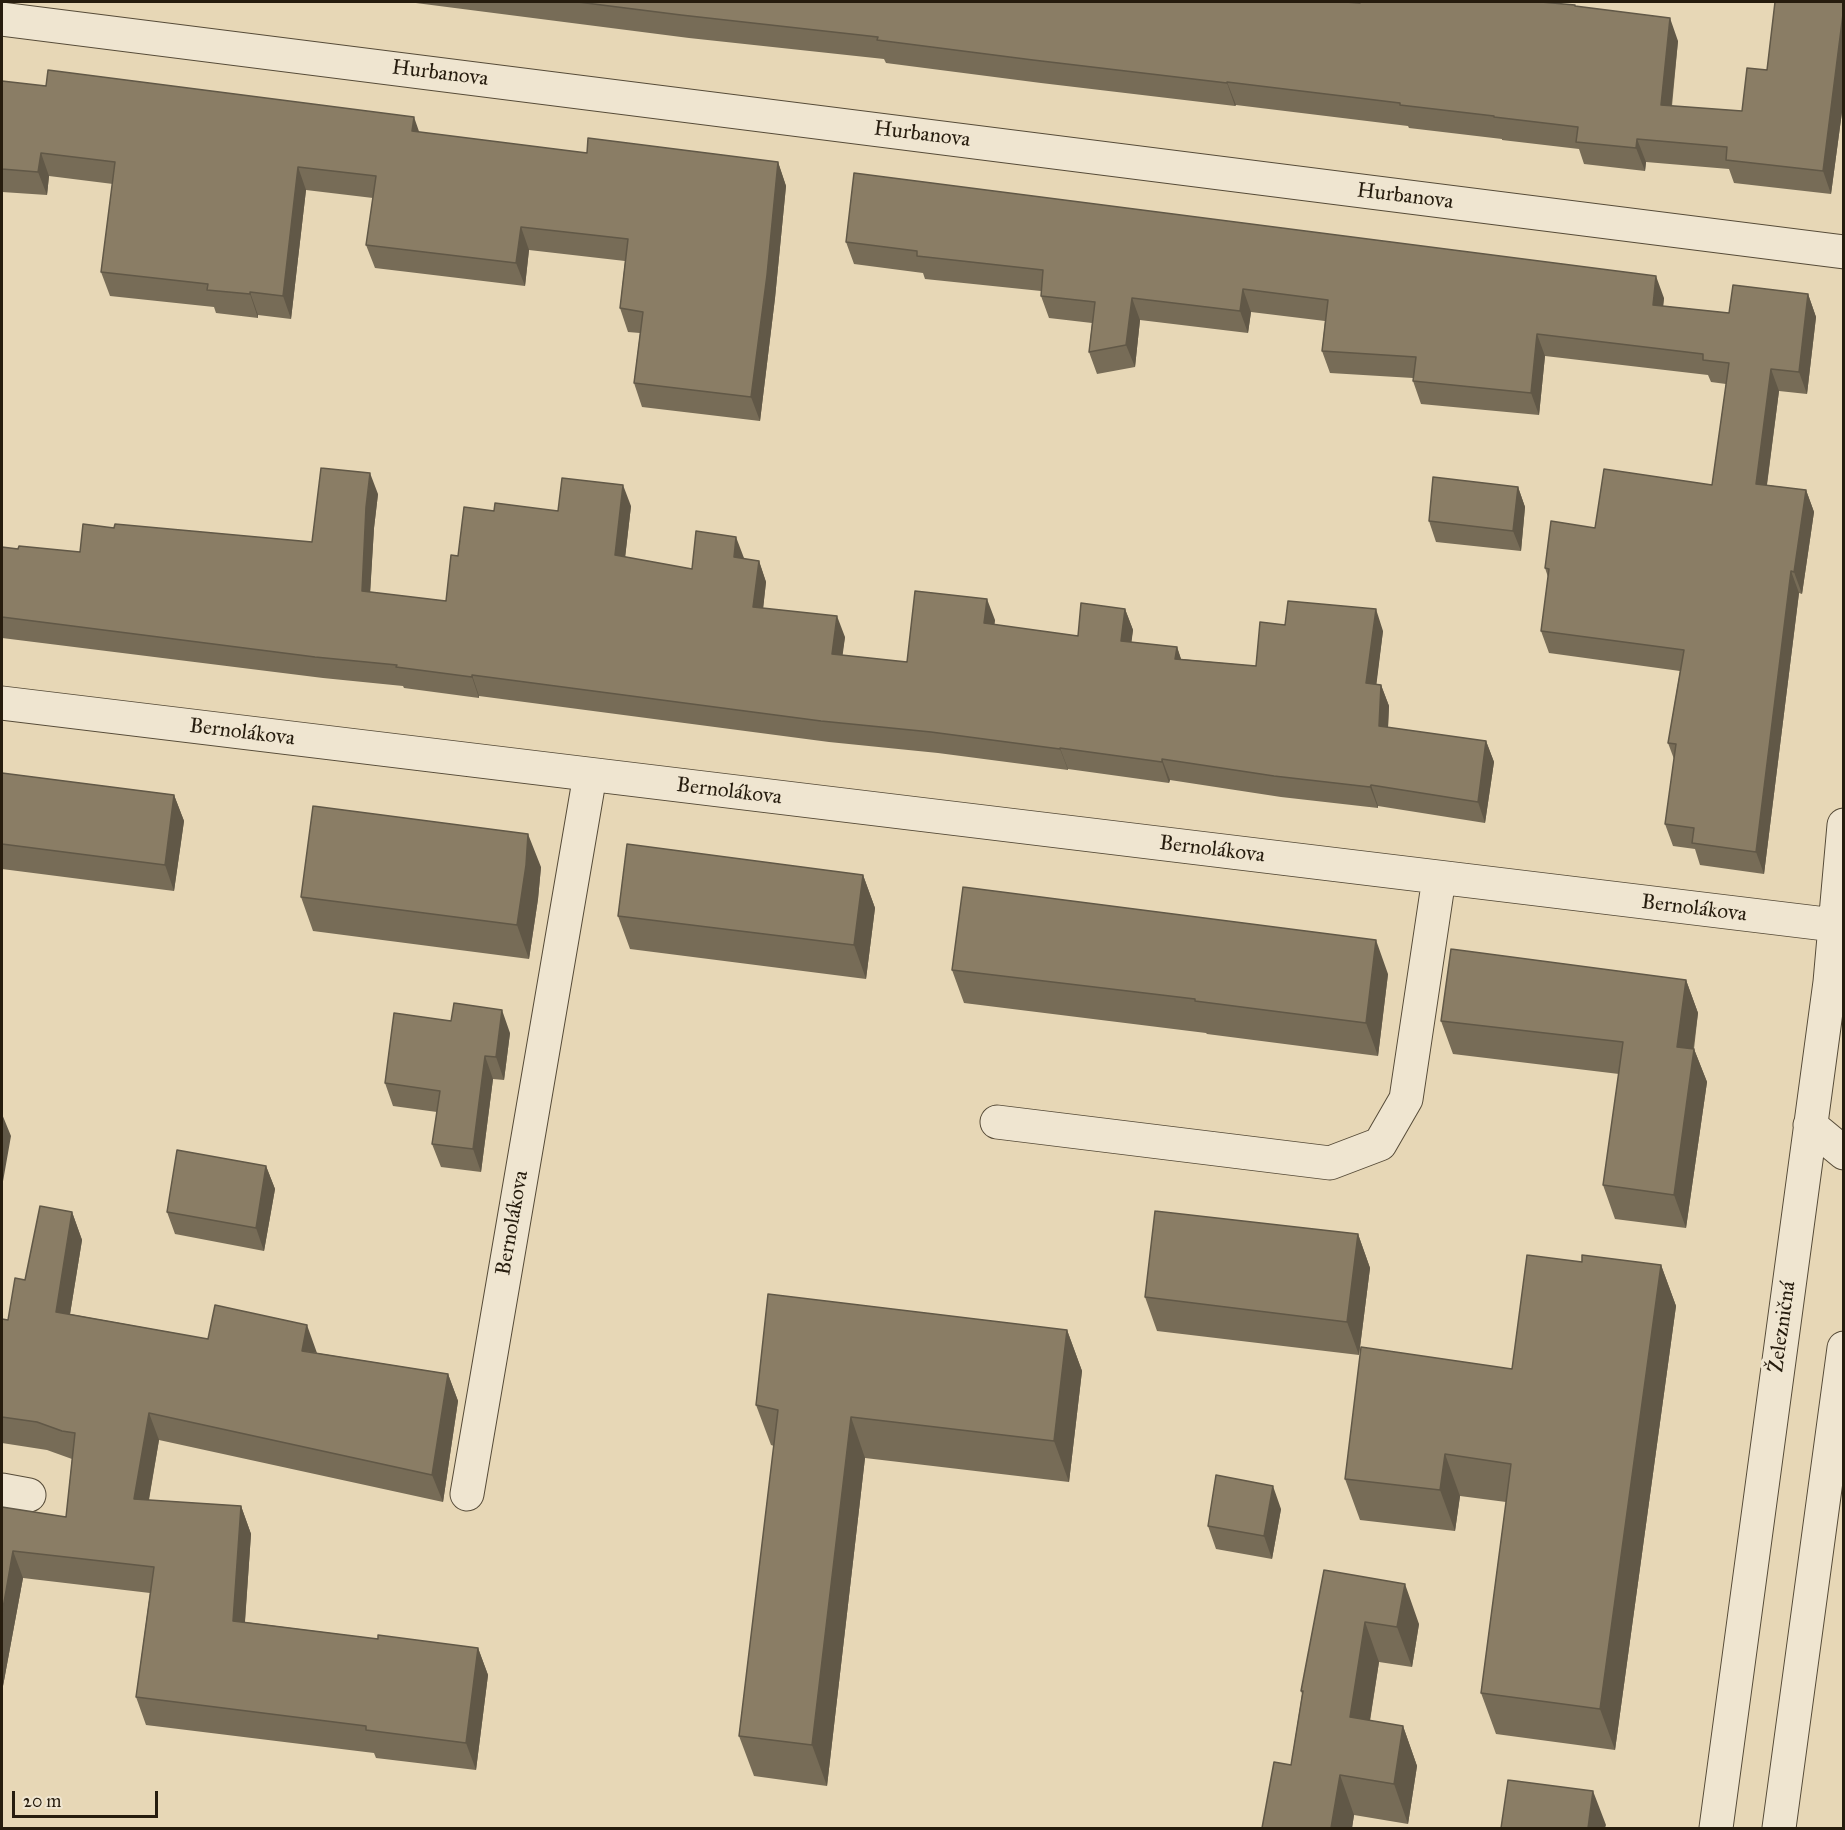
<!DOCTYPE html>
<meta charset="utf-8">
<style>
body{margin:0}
#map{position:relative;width:1845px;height:1830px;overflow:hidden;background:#e7d7b6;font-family:"IM FELL Great Primer",serif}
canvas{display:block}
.frame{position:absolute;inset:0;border:3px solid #261c0e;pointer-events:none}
.scale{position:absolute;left:12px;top:1791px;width:146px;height:27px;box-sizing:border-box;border:3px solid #261c0e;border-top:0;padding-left:8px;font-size:18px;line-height:21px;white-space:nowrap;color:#261c0e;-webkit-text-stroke:4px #efe5d0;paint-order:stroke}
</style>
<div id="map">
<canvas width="1845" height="1830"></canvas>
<div class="frame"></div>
<div class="scale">20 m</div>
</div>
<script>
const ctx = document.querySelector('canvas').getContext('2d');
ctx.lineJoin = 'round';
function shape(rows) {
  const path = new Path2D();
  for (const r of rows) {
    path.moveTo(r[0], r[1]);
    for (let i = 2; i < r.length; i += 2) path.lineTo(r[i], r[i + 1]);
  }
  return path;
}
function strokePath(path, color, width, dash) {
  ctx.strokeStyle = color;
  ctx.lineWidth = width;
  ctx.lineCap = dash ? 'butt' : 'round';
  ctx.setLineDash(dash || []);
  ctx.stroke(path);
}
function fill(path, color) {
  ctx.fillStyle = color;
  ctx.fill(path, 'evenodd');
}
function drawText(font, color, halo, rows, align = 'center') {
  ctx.font = font + ' "IM FELL Great Primer",serif';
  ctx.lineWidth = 6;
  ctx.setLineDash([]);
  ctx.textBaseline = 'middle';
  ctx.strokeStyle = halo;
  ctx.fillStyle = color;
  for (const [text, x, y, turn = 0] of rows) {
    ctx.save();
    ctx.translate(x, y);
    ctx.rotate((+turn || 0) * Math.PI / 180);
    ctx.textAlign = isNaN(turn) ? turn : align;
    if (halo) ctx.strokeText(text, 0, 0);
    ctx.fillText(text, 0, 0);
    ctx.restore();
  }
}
const minor = shape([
 [2,19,1844,252],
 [2,703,1834,925],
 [997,1122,1330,1163,1380,1144,1406,1099,1439,878],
 [1810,1125,1844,1153],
 [2,1490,29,1495],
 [467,1494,590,775],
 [1716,1828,1830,982,1844,825],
 [1779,1828,1844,1348]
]);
const wall = shape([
 [408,2,1345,2,1360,3,1575,5,1575,6,1678,41,1672,106,1742,111,1767,70,1775,2,1773,2,1844,2,1844,97,1831,194,1734,183,1729,169,1646,162,1645,171,1584,164,1579,149,1502,140,1502,139,1409,128,1408,126,1236,105,1235,106,1041,83,886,63,884,59,689,38],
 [2,81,587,153,778,162,786,186,775,298,760,421,642,407,634,383,640,333,628,332,620,308,625,261,529,250,525,286,375,268,366,245,373,198,306,190,291,319,258,315,258,318,216,313,214,307,110,296,101,272,113,184,49,176,47,195,2,192],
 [846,242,1664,298,1663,306,1729,313,1808,294,1816,317,1807,394,1779,391,1767,485,1806,490,1814,512,1802,594,1799,593,1764,874,1700,865,1695,849,1673,846,1665,824,1674,759,1668,743,1680,671,1549,653,1541,631,1548,577,1545,568,1595,528,1712,485,1726,384,1711,382,1708,375,1545,356,1539,415,1421,404,1413,381,1413,378,1330,373,1322,351,1325,321,1251,312,1248,333,1140,320,1135,367,1097,374,1089,352,1092,323,1049,318,1041,296,1041,291,925,279,923,273,854,264],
 [1518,487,1525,507,1521,551,1436,542,1429,521],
 [378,494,374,528,370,592,446,601,458,556,494,511,558,511,631,506,625,557,692,569,744,559,759,561,766,582,763,608,845,637,842,655,907,662,995,620,994,625,1078,636,1125,609,1133,630,1131,642,1177,647,1181,659,1256,666,1285,625,1383,631,1376,684,1381,685,1389,706,1388,728,1486,741,1494,762,1485,823,1378,806,1378,808,1281,797,1170,780,1169,783,1068,769,1068,770,938,753,829,742,479,696,479,698,404,688,403,686,323,678,2,638,2,547,18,549,80,552,114,528,312,542],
 [2,773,174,795,184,821,174,891,2,869],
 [541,867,538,899,529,959,313,931,301,897],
 [863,875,875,908,866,979,630,949,618,916],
 [952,970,1388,974,1378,1056,1207,1034,1206,1033,964,1003],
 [1686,980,1698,1013,1694,1049,1707,1082,1686,1228,1615,1219,1603,1185,1619,1074,1453,1054,1441,1021],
 [510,1033,504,1080,493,1079,481,1172,441,1167,432,1144,437,1112,393,1106,385,1083],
 [266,1166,275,1189,264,1251,175,1234,167,1212],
 [72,1212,82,1240,70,1314,208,1339,317,1353,448,1374,458,1401,443,1502,159,1440,149,1500,241,1506,251,1534,245,1622,378,1639,478,1648,488,1675,476,1770,376,1758,374,1753,146,1725,136,1697,150,1593,23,1578,3,1686,2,1686,2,1507,66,1517,72,1459,47,1450,2,1443,2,1319,8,1320,25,1280],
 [1358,1234,1370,1268,1359,1355,1157,1331,1145,1297],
 [1582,1262,1661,1265,1676,1306,1615,1750,1496,1734,1481,1693,1506,1502,1460,1496,1455,1531,1360,1520,1345,1479,1512,1369],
 [1067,1330,1082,1371,1069,1482,865,1458,827,1786,754,1776,739,1736,774,1446,771,1445,756,1405],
 [1281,1509,1272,1559,1216,1549,1208,1526],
 [1324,1570,1419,1624,1412,1667,1379,1662,1370,1721,1403,1726,1417,1766,1408,1824,1354,1815,1352,1828,1262,1828,1291,1765,1302,1694,1301,1691]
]);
const shadedWall = shape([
 [1844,6,1844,97,1831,194,1823,171],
 [1670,18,1678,41,1669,128,1661,105],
 [1227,82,1236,105,1235,106,1227,83],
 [414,117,422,140,412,131],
 [1637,139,1646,162,1645,171,1636,148],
 [41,153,49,176,47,195,38,172],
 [778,162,786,186,775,298,760,421,751,397],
 [298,167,306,190,291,319,283,296],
 [521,227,529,250,525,286,516,263],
 [1656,276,1664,298,1661,327,1653,305],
 [1243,289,1251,312,1248,333,1240,311],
 [250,292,258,315,258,318,250,294],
 [1808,294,1816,317,1807,394,1799,372],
 [1132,298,1140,320,1135,367,1126,345],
 [1537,334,1545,356,1539,415,1531,393],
 [1771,369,1779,391,1764,506,1756,484],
 [370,473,378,494,374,528,369,612,362,591,366,507],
 [623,485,631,506,623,576,615,555],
 [1518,487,1525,507,1521,551,1513,531],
 [1806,490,1814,512,1802,594,1794,572],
 [736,537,744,558,742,578,734,557],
 [759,561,766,582,761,628,753,607],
 [1791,571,1799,593,1764,874,1756,852],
 [987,599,995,620,992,644,984,623],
 [1125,609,1133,630,1129,662,1121,641],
 [1376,609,1383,631,1374,704,1366,683],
 [837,616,845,637,840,675,832,654],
 [1177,647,1184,668,1175,659],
 [472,675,479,696,479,698,472,677],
 [1381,685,1389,706,1387,747,1379,726],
 [1486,741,1494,762,1485,823,1478,802],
 [1060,748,1068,769,1068,770,1060,749],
 [1162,759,1170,780,1169,783,1162,762],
 [1371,785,1378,806,1378,808,1370,787],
 [174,795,184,821,174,891,165,865],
 [528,834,541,867,538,899,529,959,517,925],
 [863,875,875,908,866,979,854,945],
 [1376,940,1388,974,1378,1056,1366,1023],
 [1686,980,1698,1013,1689,1080,1677,1047],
 [502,1010,510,1033,504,1080,496,1057],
 [1694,1049,1707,1082,1686,1228,1674,1195],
 [485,1056,493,1079,481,1172,473,1149],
 [2,1114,11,1136,2,1187],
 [266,1166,275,1189,264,1251,256,1228],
 [72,1212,82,1240,66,1339,56,1312],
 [1358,1234,1370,1268,1359,1355,1347,1322],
 [1661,1265,1676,1306,1615,1750,1600,1709],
 [307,1325,317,1353,302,1351],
 [1067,1330,1082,1371,1069,1482,1054,1441],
 [448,1374,458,1401,443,1502,432,1475],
 [149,1413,159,1440,144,1527,134,1499],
 [851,1417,865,1458,827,1786,812,1745],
 [1445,1454,1460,1496,1455,1531,1440,1490],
 [1273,1486,1281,1509,1272,1559,1264,1536],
 [241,1506,251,1534,243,1648,233,1621],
 [13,1551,23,1578,3,1686,2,1681,2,1614],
 [1405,1584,1419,1624,1412,1667,1397,1627],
 [1365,1622,1379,1662,1364,1757,1350,1717],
 [478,1648,488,1675,476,1770,466,1743],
 [1403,1726,1417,1766,1408,1824,1394,1784],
 [1340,1775,1354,1815,1352,1828,1331,1828],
 [1593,1791,1606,1825,1605,1828,1588,1828]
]);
const building = shape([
 [578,2,1345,2,1360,3,1360,2,1541,2,1575,5,1575,6,1670,18,1661,105,1742,111,1747,68,1767,70,1775,2,1844,2,1844,6,1823,171,1726,160,1727,147,1637,139,1636,148,1576,142,1578,127,1494,117,1494,116,1400,105,1400,103,1227,82,1227,83,1033,60,877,40,878,37,681,15,578,2],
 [48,70,414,117,412,131,587,153,588,138,778,162,767,275,751,397,634,383,643,312,620,308,628,239,521,227,516,263,366,245,376,176,298,167,283,296,250,292,250,294,207,290,208,284,101,272,115,162,41,153,38,172,2,169,2,81,46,86,48,70],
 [854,173,1656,276,1653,305,1729,313,1733,285,1808,294,1799,372,1771,369,1756,484,1806,490,1794,572,1791,571,1756,852,1692,843,1694,828,1665,824,1676,744,1668,743,1684,650,1541,631,1549,569,1545,568,1551,521,1595,528,1604,469,1712,485,1729,363,1703,360,1703,354,1537,334,1531,393,1413,381,1416,357,1322,351,1328,300,1243,289,1240,311,1132,298,1126,345,1089,352,1095,302,1041,296,1043,270,917,256,917,251,846,242,854,173],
 [321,468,370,473,366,507,362,591,446,601,451,555,458,556,464,507,494,511,495,503,558,511,562,478,623,485,615,555,692,569,696,531,736,537,734,557,759,561,753,607,837,616,832,654,907,662,915,591,987,599,984,623,1078,636,1081,603,1125,609,1121,641,1177,647,1175,659,1256,666,1260,622,1285,625,1288,601,1376,609,1366,683,1381,685,1379,726,1486,741,1478,802,1371,785,1370,787,1274,776,1162,759,1162,762,1060,748,1060,749,931,732,821,721,472,675,472,677,396,667,397,665,315,657,2,617,2,547,18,549,19,546,80,552,83,524,114,528,115,524,312,542,321,468],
 [1433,477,1518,487,1513,531,1429,521,1433,477],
 [2,773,174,795,165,865,2,844,2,773],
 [313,806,528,834,526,865,517,925,301,897,313,806],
 [627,844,863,875,854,945,618,916,627,844],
 [963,887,1376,940,1366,1023,1195,1001,1195,999,952,970,963,887],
 [1451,949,1686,980,1677,1047,1694,1049,1674,1195,1603,1185,1623,1042,1441,1021,1451,949],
 [454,1003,502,1010,496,1057,485,1056,473,1149,432,1144,440,1091,385,1083,394,1013,451,1021,454,1003],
 [177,1150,266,1166,256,1228,167,1212,177,1150],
 [40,1206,72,1212,56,1312,208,1339,215,1305,307,1325,302,1351,448,1374,432,1475,149,1413,134,1499,241,1506,233,1621,378,1639,378,1635,478,1648,466,1743,366,1730,366,1726,136,1697,154,1567,13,1551,2,1614,2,1507,66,1517,75,1433,62,1431,37,1422,2,1417,2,1319,8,1320,15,1278,25,1280,40,1206],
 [1155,1211,1358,1234,1347,1322,1145,1297,1155,1211],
 [1527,1255,1582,1262,1582,1255,1661,1265,1600,1709,1481,1693,1511,1464,1445,1454,1440,1490,1345,1479,1361,1347,1512,1369,1527,1255],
 [768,1294,1067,1330,1054,1441,851,1417,812,1745,739,1736,778,1410,756,1405,768,1294],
 [1216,1475,1273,1486,1264,1536,1208,1526,1216,1475],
 [1324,1570,1405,1584,1397,1627,1365,1622,1350,1717,1403,1726,1394,1784,1340,1775,1331,1828,1262,1828,1274,1762,1291,1765,1303,1691,1301,1691,1324,1570],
 [1508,1780,1593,1791,1588,1828,1501,1828,1508,1780]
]);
const streetNames = [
 ["Hurbanova",440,74,7],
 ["Hurbanova",922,135,7],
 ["Hurbanova",1405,197,7],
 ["Bernolákova",242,733,7],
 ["Bernolákova",729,792,7],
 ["Bernolákova",1212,850,7],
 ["Bernolákova",1694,909,7],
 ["Bernolákova",513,1223,-80],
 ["Železničná",1783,1327,-82]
];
strokePath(minor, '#564b38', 35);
strokePath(minor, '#efe5d0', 33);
fill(wall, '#776c57');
fill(shadedWall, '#615847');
fill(building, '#8a7d65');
strokePath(building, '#615847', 1.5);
drawText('21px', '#261c0e', '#efe5d0', streetNames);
</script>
